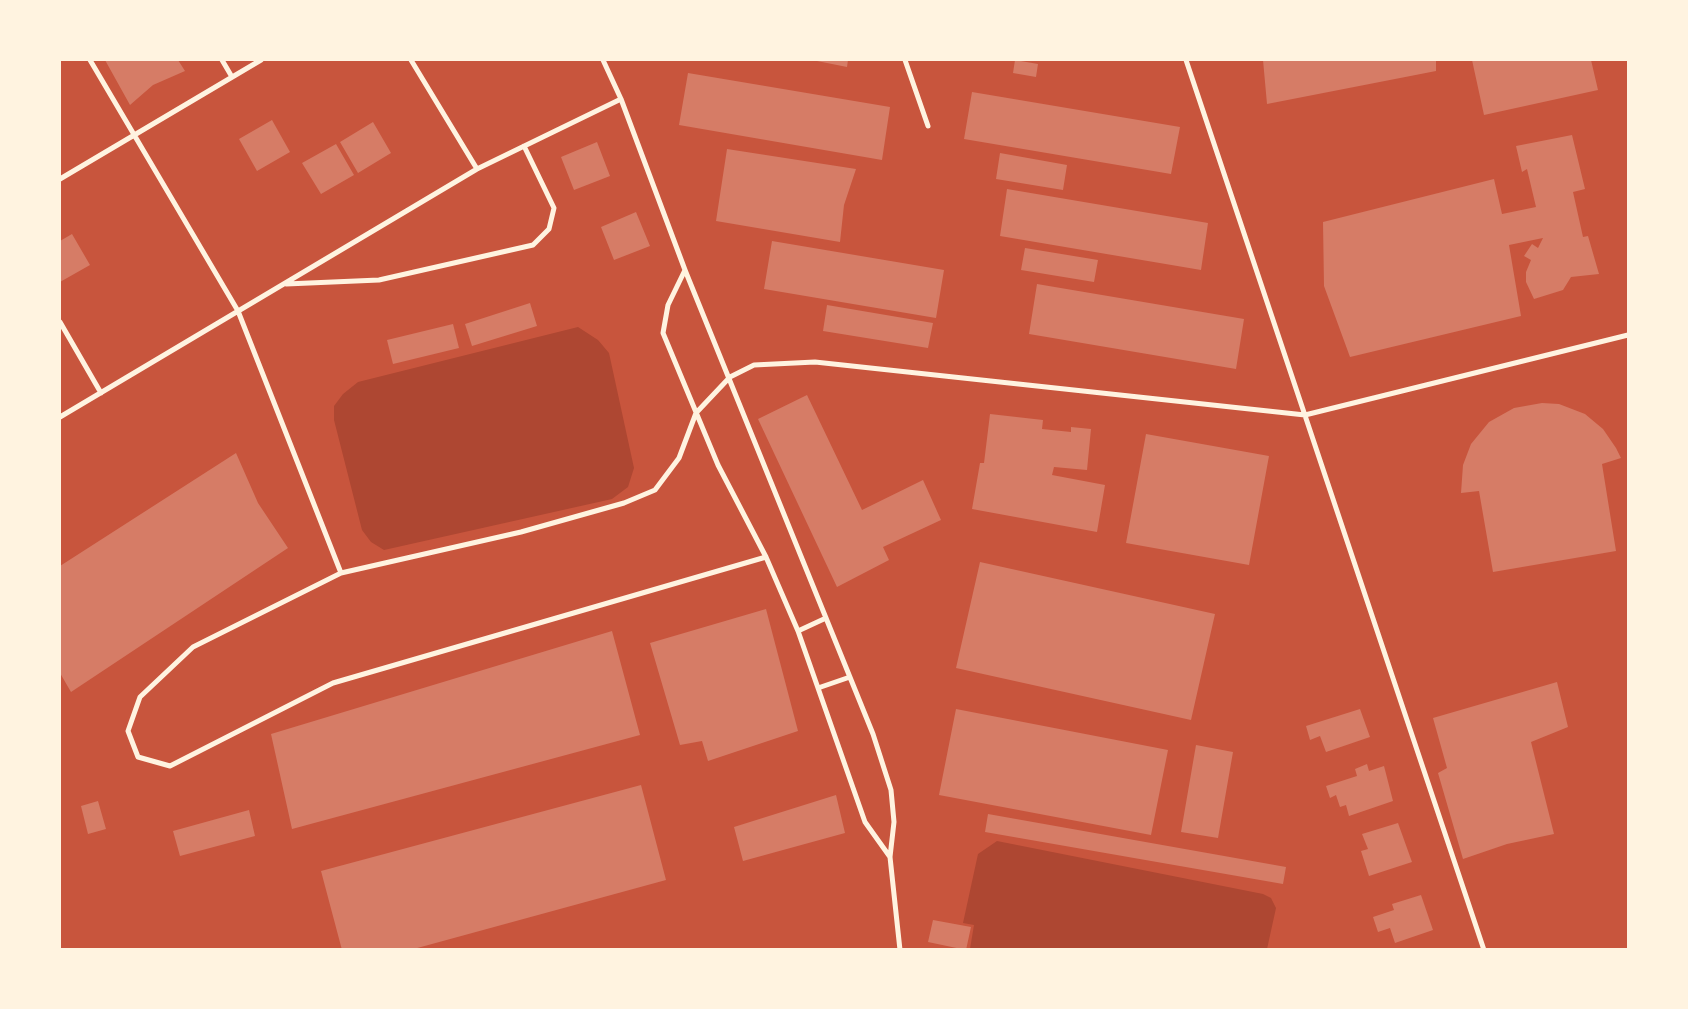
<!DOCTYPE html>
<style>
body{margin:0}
#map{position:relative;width:1688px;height:1009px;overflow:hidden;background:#c8553d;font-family:Overpass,sans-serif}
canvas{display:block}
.frame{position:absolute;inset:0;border:61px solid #fff3e0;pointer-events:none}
</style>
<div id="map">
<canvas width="1688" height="1009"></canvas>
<div class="frame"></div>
</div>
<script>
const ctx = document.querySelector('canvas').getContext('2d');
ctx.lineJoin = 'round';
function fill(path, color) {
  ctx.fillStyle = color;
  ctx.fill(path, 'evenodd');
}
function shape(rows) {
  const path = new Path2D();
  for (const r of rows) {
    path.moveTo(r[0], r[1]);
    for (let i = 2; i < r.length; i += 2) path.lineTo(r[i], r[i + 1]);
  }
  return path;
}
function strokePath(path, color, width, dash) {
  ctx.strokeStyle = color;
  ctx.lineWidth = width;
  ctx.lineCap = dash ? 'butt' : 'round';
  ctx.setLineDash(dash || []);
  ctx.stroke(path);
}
const green = shape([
 [578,327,598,340,609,353,634,468,628,487,612,499,384,550,371,542,362,530,334,420,334,406,343,394,358,382],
 [997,841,1263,894,1271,898,1276,908,1267,949,970,949,974,925,963,923,978,854]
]);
const building = shape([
 [105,60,178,60,185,71,153,85,130,105],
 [812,60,848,60,847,67],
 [1015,60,1038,64,1036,77,1013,73],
 [1263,60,1436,60,1436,71,1267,104],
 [1472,60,1591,60,1598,90,1484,115],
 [688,73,890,107,882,160,679,125],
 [972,92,1180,127,1171,174,964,139],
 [272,120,290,152,257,171,239,139],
 [373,122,391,153,358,173,340,142],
 [1572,135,1585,189,1573,192,1583,237,1588,236,1599,274,1571,277,1563,290,1534,299,1526,282,1526,272,1531,260,1524,256,1532,244,1538,248,1543,238,1509,245,1521,316,1350,357,1324,286,1323,222,1494,179,1502,214,1536,207,1527,169,1522,172,1516,146],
 [597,142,610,176,574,190,561,157],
 [336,144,354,175,321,194,302,163],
 [727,149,856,169,844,205,840,242,716,221],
 [1000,153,1067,165,1063,190,996,179],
 [1007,189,1208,223,1201,270,1000,236],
 [636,212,650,246,614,260,601,227],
 [72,234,90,265,60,282,60,241],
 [772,241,944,270,936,318,764,289],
 [1025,248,1098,260,1094,282,1021,270],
 [1037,284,1244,319,1236,369,1029,334],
 [530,303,537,326,472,346,465,324],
 [827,305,933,323,928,348,823,331],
 [453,324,459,348,393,364,387,340],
 [807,395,862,510,923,480,941,520,883,547,889,560,837,587,758,419],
 [1542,403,1559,404,1585,414,1603,429,1616,448,1621,458,1602,464,1616,551,1493,572,1479,491,1461,493,1463,465,1471,444,1489,422,1514,408],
 [990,414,1043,420,1042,429,1071,432,1071,427,1091,429,1087,470,1054,467,1052,475,1105,485,1097,532,972,509,980,463,984,463],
 [1146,434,1269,456,1249,565,1126,543],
 [236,453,258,503,288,548,71,692,60,673,60,566],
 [980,562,1215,614,1191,720,956,668],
 [766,609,798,731,708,761,702,741,680,745,650,643],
 [612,631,640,735,292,829,271,734],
 [1557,682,1568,727,1531,742,1554,834,1507,844,1463,859,1438,773,1447,768,1433,718],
 [956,709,1168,750,1151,835,939,795],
 [1360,709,1370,737,1326,752,1320,736,1310,740,1306,726],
 [1196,745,1233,752,1218,838,1181,832],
 [1367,764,1369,771,1384,766,1393,801,1349,816,1346,805,1340,807,1336,795,1330,798,1326,786,1357,776,1355,769],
 [641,785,666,880,410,950,342,950,321,871],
 [836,795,845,833,743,861,734,827],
 [98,801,106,829,88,834,81,806],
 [249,810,255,836,180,856,173,831],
 [988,814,1286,867,1283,884,985,832],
 [1398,823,1412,862,1369,876,1361,851,1368,849,1362,834],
 [1421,895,1433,930,1395,943,1390,928,1378,932,1373,917,1394,910,1392,904],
 [933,920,971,927,966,950,928,942]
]);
const service = shape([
 [90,60,238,311,341,573],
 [222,60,232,77],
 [411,60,477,169],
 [603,60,621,99,685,270,873,734,891,790,894,822,890,857,900,950],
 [905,60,928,126],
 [1186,60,1484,950],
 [60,179,261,60],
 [685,270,668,305,663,333,718,465,766,557,798,631,865,822,890,857],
 [286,284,379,280,533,245,549,229,554,208,524,146],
 [60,322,101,393],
 [60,417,477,169,621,99],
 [766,557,333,683,170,766,138,757,128,731,140,697,193,647,341,573,521,532,624,503,655,490,679,458,696,413,730,377,754,365,815,362,1305,415,1628,335],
 [798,631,826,618],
 [818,688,850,677]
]);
fill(green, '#ae4732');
fill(building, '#d67c66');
strokePath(service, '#fff3e0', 5);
</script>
